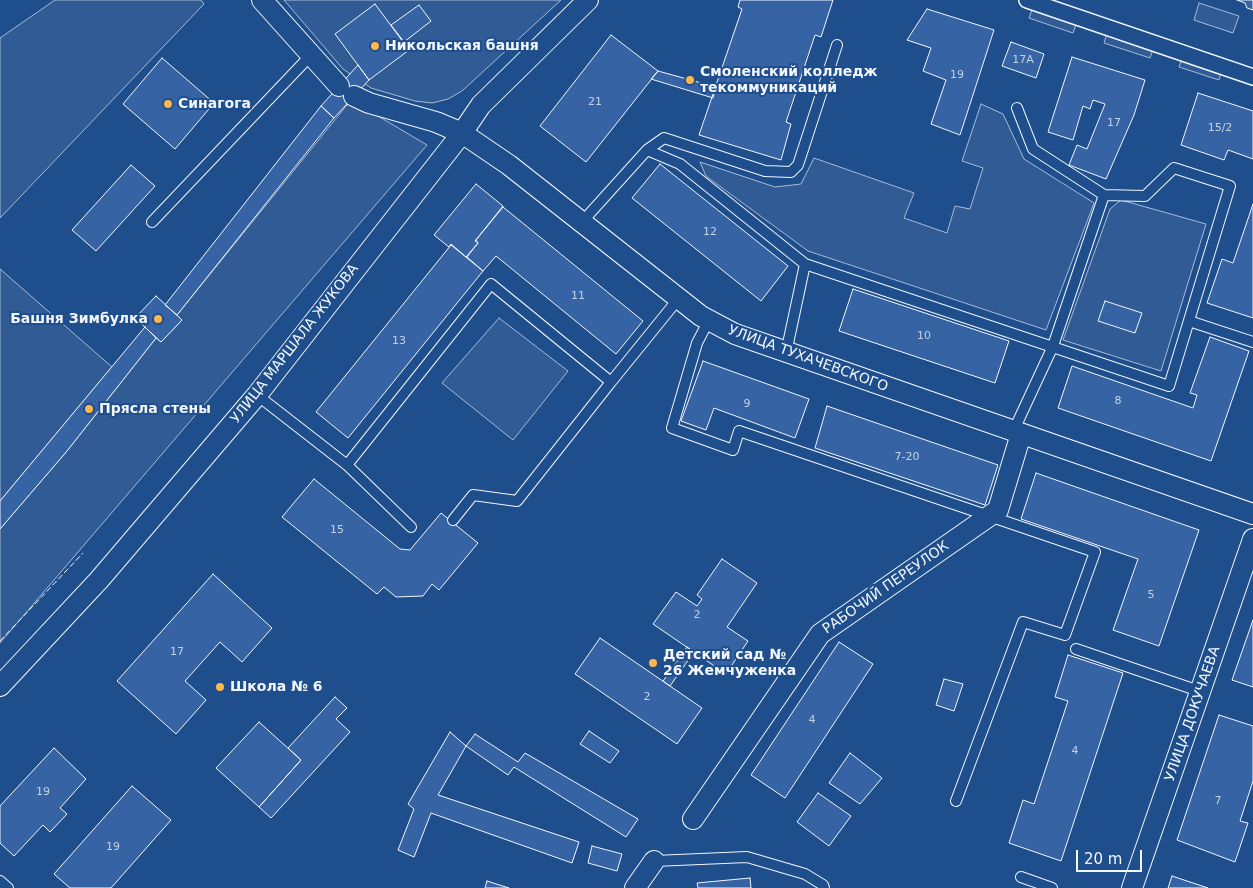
<!DOCTYPE html>
<meta charset="utf-8">
<style>
body{margin:0}
#map{position:relative;width:1253px;height:888px;overflow:hidden;background:#1f4e8c;font-family:"DejaVu Sans",sans-serif}
canvas{display:block}
.scale{position:absolute;left:1076px;top:850px;width:66px;height:22px;box-sizing:border-box;border:2px solid #f2f6ff;border-top:0;padding-left:6px;font-size:15px;line-height:18px;white-space:nowrap;color:#f2f6ff;-webkit-text-stroke:4px #1f4e8c;paint-order:stroke}
</style>
<div id="map">
<canvas width="1253" height="888"></canvas>
<div class="scale">20 m</div>
</div>
<script>
const ctx = document.querySelector('canvas').getContext('2d');
ctx.lineJoin = 'round';
function fill(path, color) {
  ctx.fillStyle = color;
  ctx.fill(path, 'evenodd');
}
function shape(rows) {
  const path = new Path2D();
  for (const r of rows) {
    path.moveTo(r[0], r[1]);
    for (let i = 2; i < r.length; i += 2) path.lineTo(r[i], r[i + 1]);
  }
  return path;
}
function strokePath(path, color, width, dash) {
  ctx.strokeStyle = color;
  ctx.lineWidth = width;
  ctx.lineCap = dash ? 'butt' : 'round';
  ctx.setLineDash(dash || []);
  ctx.stroke(path);
}
function drawText(font, color, halo, rows, align = 'center') {
  ctx.font = font + ' "DejaVu Sans",sans-serif';
  ctx.lineWidth = 4;
  ctx.setLineDash([]);
  ctx.textBaseline = 'middle';
  ctx.strokeStyle = halo;
  ctx.fillStyle = color;
  for (const [text, x, y, turn = 0] of rows) {
    ctx.save();
    ctx.translate(x, y);
    ctx.rotate((+turn || 0) * Math.PI / 180);
    ctx.textAlign = isNaN(turn) ? turn : align;
    if (halo) ctx.strokeText(text, 0, 0);
    ctx.fillText(text, 0, 0);
    ctx.restore();
  }
}
const built = shape([
 [55,0,201,0,204,4,0,218,0,38,55,0],
 [284,0,561,0,462,91,448,99,432,103,415,101,371,88,343,69,284,0],
 [1035,2,1079,16,1073,33,1029,18,1035,2],
 [1199,3,1239,16,1233,33,1194,20,1199,3],
 [1109,26,1156,41,1150,58,1104,43,1109,26],
 [1185,50,1224,63,1219,80,1179,67,1185,50],
 [351,100,427,145,0,643,0,529,67,451,156,338,161,342,182,320,177,315,351,100],
 [981,104,1003,114,1024,159,1094,203,1046,330,808,251,706,176,700,162,775,187,801,184,814,158,914,193,904,218,947,233,955,206,970,209,983,168,962,161,981,104],
 [1121,200,1206,224,1161,371,1063,340,1110,209,1121,200],
 [0,269,112,367,0,501,0,269],
 [499,318,568,371,513,440,442,383,499,318]
]);
const building = shape([
 [740,0,833,0,821,37,815,35,786,122,791,124,781,160,699,135,742,9,738,7,740,0],
 [1237,0,1253,0,1253,10,1247,8,1245,3,1237,0],
 [375,4,409,50,369,80,335,34,375,4],
 [419,5,431,21,404,42,391,25,419,5],
 [927,9,994,30,960,135,931,124,946,80,923,71,931,48,907,40,927,9],
 [611,35,658,71,586,162,540,126,611,35],
 [1011,42,1044,54,1036,78,1002,66,1011,42],
 [1072,57,1145,80,1134,115,1106,179,1069,165,1077,145,1087,149,1105,104,1093,100,1090,109,1083,106,1073,140,1048,132,1072,57],
 [162,58,214,103,175,149,123,104,162,58],
 [358,65,369,80,334,118,321,106,358,65],
 [658,71,716,87,713,98,651,79,658,71],
 [1198,93,1253,111,1253,159,1228,150,1224,160,1181,145,1198,93],
 [321,106,334,118,177,315,165,305,321,106],
 [660,164,788,266,761,301,632,198,660,164],
 [131,165,155,186,96,251,72,230,131,165],
 [476,184,503,206,475,241,478,243,466,257,451,244,449,247,434,235,476,184],
 [1253,204,1253,318,1207,303,1222,259,1233,263,1253,204],
 [503,207,643,321,616,354,496,256,483,271,467,257,478,243,476,240,503,207],
 [451,245,483,271,348,438,316,412,451,245],
 [853,289,1009,341,995,383,839,331,853,289],
 [156,296,182,320,161,342,135,318,156,296],
 [1105,301,1142,313,1135,333,1098,321,1105,301],
 [145,327,156,338,67,451,0,529,0,501,145,327],
 [1210,337,1249,351,1211,461,1058,408,1072,366,1193,408,1197,395,1190,393,1210,337],
 [703,361,809,399,795,438,714,408,706,430,681,421,703,361],
 [827,406,998,465,985,505,815,448,827,406],
 [1036,473,1199,530,1159,646,1113,630,1138,559,1021,519,1036,473],
 [314,479,400,549,410,550,441,513,478,543,439,590,432,584,423,596,396,597,384,587,377,594,282,517,314,479],
 [722,559,757,583,727,627,748,641,726,674,653,624,676,592,697,606,702,599,697,595,722,559],
 [213,574,272,628,242,662,220,642,185,681,206,700,176,734,117,681,213,574],
 [1253,620,1253,687,1232,680,1253,620],
 [600,638,702,708,677,744,575,674,600,638],
 [839,642,873,664,785,798,751,775,839,642],
 [687,647,694,652,670,686,663,681,687,647],
 [1068,655,1123,673,1061,861,1009,843,1023,800,1034,804,1068,701,1055,697,1068,655],
 [944,679,963,684,954,711,936,705,944,679],
 [335,697,347,708,336,719,350,732,271,818,259,807,301,760,288,748,335,697],
 [1219,715,1253,726,1253,781,1240,821,1248,823,1235,862,1177,840,1219,715],
 [259,722,301,760,259,807,216,768,259,722],
 [589,731,619,751,610,763,580,744,589,731],
 [450,732,466,746,438,795,579,842,572,863,431,813,414,857,398,850,414,809,408,804,450,732],
 [475,734,518,762,525,753,638,819,626,837,514,767,508,775,466,746,475,734],
 [54,748,86,779,60,808,67,814,50,832,43,825,14,856,0,843,0,806,54,748],
 [850,753,882,778,860,804,829,783,850,753],
 [132,786,171,820,111,888,70,888,54,874,132,786],
 [818,793,851,816,829,846,797,822,818,793],
 [592,846,622,854,617,871,588,863,592,846],
 [1172,876,1208,888,1168,888,1172,876],
 [750,878,751,888,698,888,697,883,750,878],
 [487,881,509,888,485,888,487,881]
]);
const service = shape([
 [647,150,664,138,765,171,791,172,798,165,837,45],
 [152,222,311,55],
 [582,222,647,150,680,164,805,264],
 [709,320,697,343,672,428,733,450,739,431,1095,552,1065,635,1023,622,956,801],
 [1189,321,1253,342],
 [786,353,805,264,1169,386,1230,186,1174,168,1145,196,1104,195,1033,149,1017,108],
 [257,395,347,465,491,284,611,382,679,298],
 [1013,432,1053,346,1104,195],
 [347,465,411,527],
 [453,520,473,495,517,501,611,382],
 [1076,649,1202,692],
 [654,861,747,857,805,874,823,885,824,888],
 [1021,877,1052,888],
 [0,881,8,888]
]);
const pedestrian = shape([
 [1027,0,1253,77]
]);
const minor = shape([
 [262,0,339,86],
 [354,96,369,103,436,122,462,133,509,165,701,316,735,334,1253,514],
 [0,686,99,580,257,395,462,133,481,105,588,0],
 [693,819,820,634,998,510,1021,434],
 [635,888,654,861],
 [1132,888,1253,539]
]);
const fence = shape([
 [0,641,83,553]
]);
const markers = [
 [375,46,5,"#ffb74d"],
 [690,80,5,"#ffb74d"],
 [168,104,5,"#ffb74d"],
 [158,319,5,"#ffb74d"],
 [89,409,5,"#ffb74d"],
 [653,663,5,"#ffb74d"],
 [220,687,5,"#ffb74d"]
];
const numberNames = [
 ["17А",1023,60],
 ["19",957,75],
 ["21",595,102],
 ["17",1114,123],
 ["15/2",1220,128],
 ["12",710,232],
 ["11",578,296],
 ["10",924,336],
 ["13",399,341],
 ["8",1118,401],
 ["9",747,404],
 ["7-20",907,457],
 ["15",337,530],
 ["5",1151,595],
 ["2",697,615],
 ["17",177,652],
 ["2",647,697],
 ["4",812,720],
 ["4",1075,751],
 ["19",43,792],
 ["7",1218,801],
 ["19",113,847]
];
const poiNames = [
 ["Никольская башня",385,46],
 ["Смоленский колледж",700,72],
 ["текоммуникаций",700,88],
 ["Синагога",178,104],
 ["Башня Зимбулка",148,319,"right"],
 ["Прясла стены",99,409],
 ["Детский сад №",663,655],
 ["26 Жемчуженка",663,671],
 ["Школа № 6",230,687]
];
const streetNames = [
 ["УЛИЦА МАРШАЛА ЖУКОВА",295,344,-52],
 ["УЛИЦА ТУХАЧЕВСКОГО",808,359,20],
 ["РАБОЧИЙ ПЕРЕУЛОК",886,588,-35],
 ["УЛИЦА ДОКУЧАЕВА",1193,714,-71]
];
fill(built, '#305b95');
strokePath(built, '#a8bbd7', 1);
fill(building, '#3563a3');
strokePath(building, '#f2f6ff', 1);
strokePath(service, '#f2f6ff', 12);
strokePath(pedestrian, '#f2f6ff', 18);
strokePath(minor, '#f2f6ff', 22);
strokePath(service, '#1f4e8c', 10);
strokePath(pedestrian, '#1f4e8c', 15);
strokePath(minor, '#1f4e8c', 20);
strokePath(fence, '#f2f6ff', 1, [6, 2.5]);
for (const [x, y, r, color] of markers) {
  const dot = new Path2D();
  dot.arc(x, y, r, 0, 2 * Math.PI);
  ctx.fillStyle = color;
  ctx.fill(dot);
  strokePath(dot, '#1f4e8c', 2);
}
drawText('11px', '#c3d1e8', null, numberNames);
drawText('bold 14px', '#f2f6ff', '#1f4e8c', poiNames, 'left');
drawText('14px', '#f2f6ff', '#1f4e8c', streetNames);
</script>
